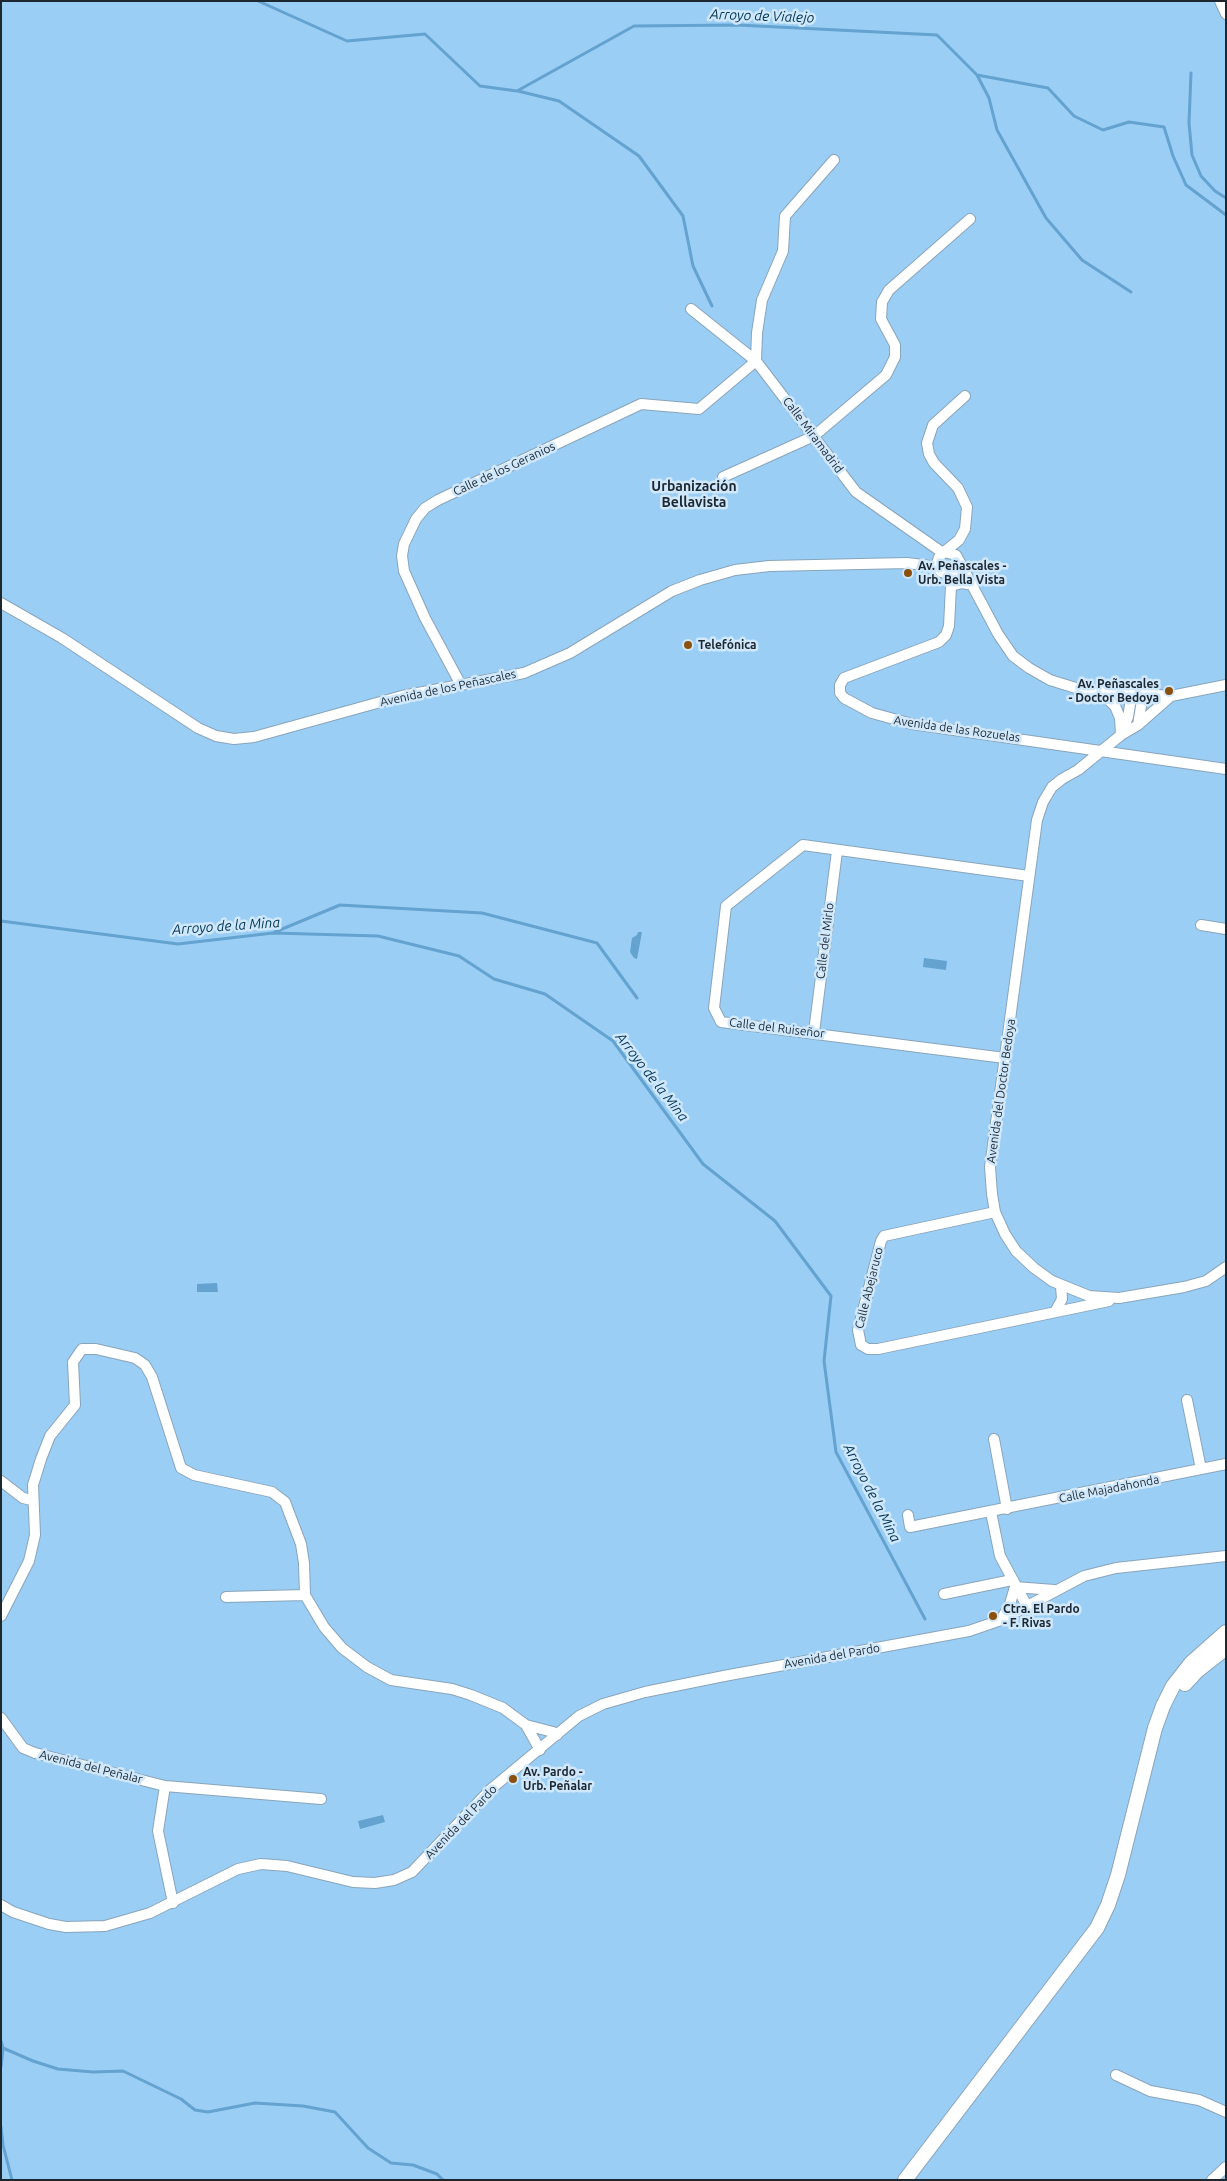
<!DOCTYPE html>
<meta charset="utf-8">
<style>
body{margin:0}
#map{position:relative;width:1227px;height:2181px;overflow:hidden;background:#d0e8fb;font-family:Ubuntu,sans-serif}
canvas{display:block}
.frame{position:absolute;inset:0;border:2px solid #1c2730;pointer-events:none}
</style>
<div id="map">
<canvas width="1227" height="2181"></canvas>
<div class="frame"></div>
</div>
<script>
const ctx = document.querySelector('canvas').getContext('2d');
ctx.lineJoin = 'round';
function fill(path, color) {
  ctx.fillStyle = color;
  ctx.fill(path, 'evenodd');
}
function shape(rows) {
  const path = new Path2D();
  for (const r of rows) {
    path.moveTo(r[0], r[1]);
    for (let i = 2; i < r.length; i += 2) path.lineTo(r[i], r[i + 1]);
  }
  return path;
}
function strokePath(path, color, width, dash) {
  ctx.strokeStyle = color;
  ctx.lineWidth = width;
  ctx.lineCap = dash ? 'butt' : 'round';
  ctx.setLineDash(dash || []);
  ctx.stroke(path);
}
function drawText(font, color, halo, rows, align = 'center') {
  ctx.font = font + ' Ubuntu,sans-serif';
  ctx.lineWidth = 5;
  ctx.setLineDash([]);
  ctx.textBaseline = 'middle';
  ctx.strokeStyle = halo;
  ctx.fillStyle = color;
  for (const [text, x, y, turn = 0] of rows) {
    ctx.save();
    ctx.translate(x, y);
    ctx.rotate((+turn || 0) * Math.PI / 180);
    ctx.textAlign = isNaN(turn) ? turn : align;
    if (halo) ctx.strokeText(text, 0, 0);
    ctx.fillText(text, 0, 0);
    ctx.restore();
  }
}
const green = shape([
 [1,1,1226,1,1226,2180,1,2180]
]);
const water = shape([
 [638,932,642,932,637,959,634,958,630,952,632,938,637,935],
 [924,958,947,961,946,970,923,967],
 [217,1283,218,1292,197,1292,197,1284],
 [383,1815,385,1822,360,1829,358,1821]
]);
const stream = shape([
 [258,1,347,41,425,34,480,86,517,91,634,26,738,25,937,35,977,75,1048,88,1074,116,1103,130,1129,122,1164,127,1173,156,1186,185,1226,215],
 [1191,73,1189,123,1192,155,1201,176,1215,191,1226,198],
 [977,75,989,98,997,130,1046,218,1082,260,1131,292],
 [518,91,559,101,639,156,683,216,693,266,712,306],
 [1,921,178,944,273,933,378,936,459,956,494,979,545,994,613,1041,703,1164,775,1221,831,1296,824,1361,836,1452,925,1619],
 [275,932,340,905,482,913,597,943,637,998],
 [1,2041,3,2048,1,2067],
 [3,2048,33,2061,58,2069,93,2072,123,2071,181,2099,195,2110,208,2112,255,2103,303,2106,335,2112,368,2148,391,2163,413,2165,437,2174,443,2180],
 [1,2127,3,2145,12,2180]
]);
const minor = shape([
 [1220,1,1226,14],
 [691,309,756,361,856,492,943,553],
 [723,477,814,436,886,375,895,357,895,345,881,319,882,302,889,290,970,219],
 [944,552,959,540,965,529,967,507,958,488,934,463,929,454,927,443,933,425,965,396],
 [960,562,956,571,949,574,941,572,937,563,939,557,944,552,956,555,998,634,1013,656,1029,668,1050,680,1079,689,1171,696,1226,685],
 [973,585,962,583,951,586,949,626,946,635,939,642,844,678,840,685,840,693,844,698,872,713,912,724,1226,769],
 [1,603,62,638,198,728,216,736,234,739,254,737,402,696,524,673,570,653,672,591,700,580,735,570,769,566,907,563,938,567],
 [461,685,425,618,404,571,402,556,404,544,416,519,425,508,438,500,641,404,699,409,756,361,757,333,762,300,783,251,785,216,834,160],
 [1100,692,1115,706,1120,718,1121,735],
 [1171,696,1138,725,1121,735,1078,770,1062,779,1052,787,1043,802,1037,820,990,1167,992,1194,995,1212,1005,1234,1016,1251,1034,1268,1052,1281,1089,1296,1119,1298,1184,1287,1206,1281,1226,1267],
 [1138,725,1143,694],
 [1122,732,1128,717,1132,693],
 [1201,925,1226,929],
 [814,1032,837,851],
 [1005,1058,721,1022,714,1008,726,906,803,845,1029,876],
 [995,1212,884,1236,881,1241,858,1330,861,1345,868,1349,878,1349,1109,1301],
 [1055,1312,1062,1299,1061,1286],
 [1187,1400,1201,1469],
 [994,1439,1007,1509],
 [1,1481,23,1498,32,1500],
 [991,1512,1000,1556,1027,1606],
 [908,1515,910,1527,1226,1464],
 [1015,1587,1054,1590],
 [944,1594,1012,1580],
 [226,1597,305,1595],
 [1,1616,29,1561,35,1535,33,1485,41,1459,50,1436,75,1405,73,1362,82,1349,96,1349,135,1358,145,1365,152,1377,181,1468,194,1475,272,1492,285,1502,301,1544,304,1563,305,1595,324,1627,342,1648,367,1667,391,1680,452,1689,471,1695,503,1708,526,1725,553,1732,557,1735],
 [1001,1620,1010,1604,1015,1587],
 [1,1718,23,1748,35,1753,165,1786,321,1799],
 [526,1725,540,1750],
 [165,1786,158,1831,173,1903],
 [1,1905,13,1912,49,1924,66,1927,105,1926,150,1913,238,1869,261,1864,287,1866,353,1882,375,1883,394,1880,412,1872,491,1789,579,1716,603,1704,645,1692,724,1676,969,1631,1001,1620,1084,1576,1116,1568,1226,1556],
 [1116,2075,1150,2091,1199,2100,1226,2112],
 [1212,2180,1226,2167]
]);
const secondary = shape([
 [1185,1684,1197,1671,1226,1648],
 [905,2180,1097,1928,1108,1905,1118,1875,1155,1728,1163,1706,1173,1686,1191,1663,1226,1632]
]);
const markers = [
 [908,573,5,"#8b500c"],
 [688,645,5,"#8b500c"],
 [1169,691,5,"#8b500c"],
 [993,1616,5,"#8b500c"],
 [513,1779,5,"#8b500c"]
];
const streetNames = [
 ["Calle Miramadrid",813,435,53],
 ["Calle de los Geranios",504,469,-25],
 ["Avenida de los Peñascales",448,688,-12],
 ["Avenida de las Rozuelas",957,729,8],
 ["Calle del Mirlo",825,941,-83],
 ["Calle del Ruiseñor",777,1028,7],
 ["Avenida del Doctor Bedoya",1001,1091,-82],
 ["Calle Abejaruco",869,1288,-76],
 ["Calle Majadahonda",1109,1489,-11],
 ["Avenida del Pardo",832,1656,-10],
 ["Avenida del Peñalar",91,1767,14],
 ["Avenida del Pardo",461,1822,-46]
];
const poiNames = [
 ["Av. Peñascales -",918,566],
 ["Urb. Bella Vista",918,580],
 ["Telefónica",698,645],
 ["Av. Peñascales",1159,684,"right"],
 ["- Doctor Bedoya",1159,698,"right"],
 ["Ctra. El Pardo",1003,1609],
 ["- F. Rivas",1003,1623],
 ["Av. Pardo -",523,1772],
 ["Urb. Peñalar",523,1786]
];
const waterNames = [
 ["Arroyo de Vialejo",762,16,2],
 ["Arroyo de la Mina",226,926,-4],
 ["Arroyo de la Mina",652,1077,52],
 ["Arroyo de la Mina",872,1493,63]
];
const neighbourhoodNames = [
 ["Urbanización",694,486],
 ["Bellavista",694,502]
];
fill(green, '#9bcef5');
fill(water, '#64a2d0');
strokePath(stream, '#64a2d0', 3);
strokePath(minor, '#88a5bb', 12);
strokePath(secondary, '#88a5bb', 16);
strokePath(minor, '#fff', 10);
strokePath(secondary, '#fff', 14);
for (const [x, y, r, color] of markers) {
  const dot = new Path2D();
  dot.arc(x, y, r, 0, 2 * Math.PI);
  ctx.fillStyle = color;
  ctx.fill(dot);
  strokePath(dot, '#d0e8fb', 2);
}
drawText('12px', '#1c2730', '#d0e8fb', streetNames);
drawText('bold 12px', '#1c2730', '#d0e8fb', poiNames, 'left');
drawText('italic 14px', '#003453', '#d0e8fb', waterNames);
drawText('bold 14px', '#1c2730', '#d0e8fb', neighbourhoodNames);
</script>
